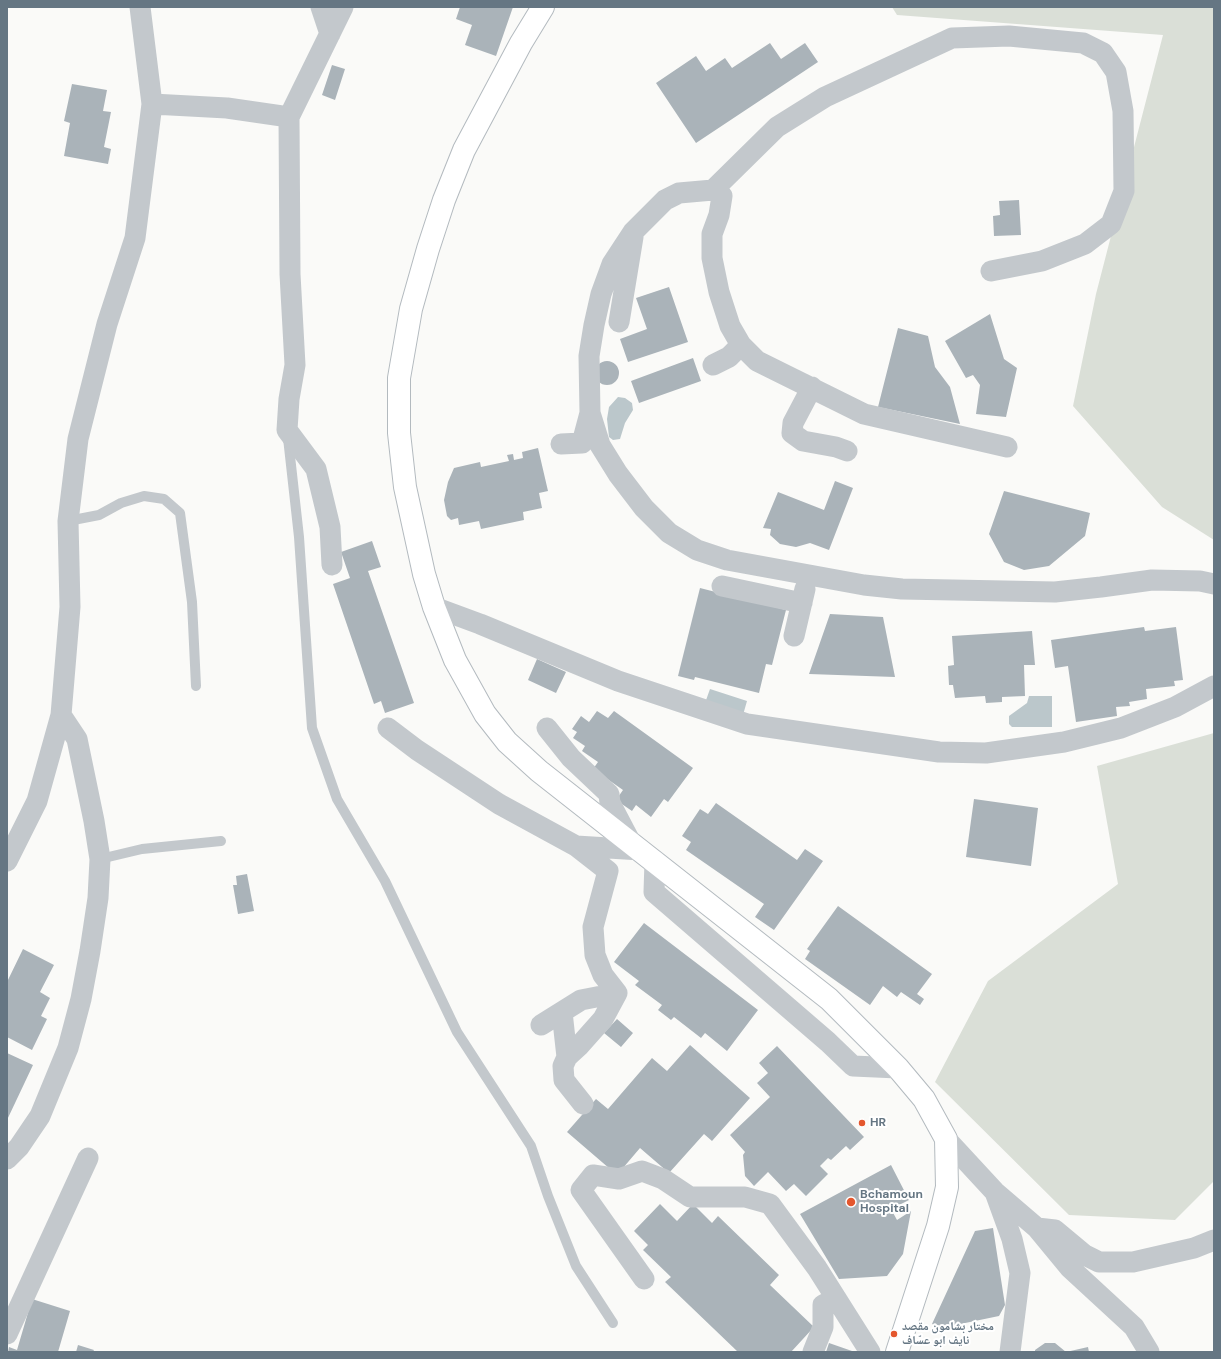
<!DOCTYPE html>
<meta charset="utf-8">
<style>
body{margin:0}
#map{position:relative;width:1221px;height:1359px;overflow:hidden;background:#fafaf8;font-family:"DM Sans",sans-serif}
canvas{display:block}
.frame{position:absolute;inset:0;border:8px solid #657683;pointer-events:none}
</style>
<div id="map">
<canvas width="1221" height="1359"></canvas>
<div class="frame"></div>
</div>
<script>
const ctx = document.querySelector('canvas').getContext('2d');
ctx.lineJoin = 'round';
function fill(path, color) {
  ctx.fillStyle = color;
  ctx.fill(path, 'evenodd');
}
function shape(rows) {
  const path = new Path2D();
  for (const r of rows) {
    if (r.length === 3) {
      path.moveTo(r[0] + r[2], r[1]);
      path.arc(r[0], r[1], r[2], 0, 2 * Math.PI);
      continue;
    }
    path.moveTo(r[0], r[1]);
    for (let i = 2; i < r.length; i += 2) path.lineTo(r[i], r[i + 1]);
  }
  return path;
}
function strokePath(path, color, width, dash) {
  ctx.strokeStyle = color;
  ctx.lineWidth = width;
  ctx.lineCap = dash ? 'butt' : 'round';
  ctx.setLineDash(dash || []);
  ctx.stroke(path);
}
function drawText(font, color, halo, rows, align = 'center') {
  ctx.font = font + ' "DM Sans","Noto Naskh Arabic",sans-serif';
  ctx.lineWidth = 4;
  ctx.setLineDash([]);
  ctx.textBaseline = 'middle';
  ctx.strokeStyle = halo;
  ctx.fillStyle = color;
  for (const [text, x, y, turn = 0] of rows) {
    ctx.save();
    ctx.translate(x, y);
    ctx.rotate((+turn || 0) * Math.PI / 180);
    ctx.textAlign = isNaN(turn) ? turn : align;
    if (halo) ctx.strokeText(text, 0, 0);
    ctx.fillText(text, 0, 0);
    ctx.restore();
  }
}
const green = shape([
 [892,7,1214,7,1214,540,1162,507,1073,406,1096,294,1163,35,897,15],
 [1214,733,1214,1181,1175,1220,1069,1215,935,1082,988,981,1118,884,1097,766]
]);
const water = shape([
 [618,397,625,398,632,403,633,410,625,423,620,439,613,440,609,437,607,419,609,407],
 [710,689,747,701,743,715,705,703],
 [1029,696,1052,696,1052,727,1012,727,1009,724,1009,716,1027,703]
]);
const building = shape([
 [460,7,513,7,496,56,465,45,472,25,456,19],
 [770,43,781,59,805,43,818,62,696,143,656,83,696,56,706,71,725,58,732,68],
 [332,65,345,69,335,100,322,95],
 [72,84,107,90,103,111,111,112,104,147,111,149,108,164,64,156,70,123,64,121],
 [1019,200,1021,235,994,236,993,216,1000,215,999,201],
 [669,287,688,342,628,362,620,339,647,329,636,298],
 [990,314,1004,359,1017,368,1006,417,976,414,980,385,973,375,966,378,945,341],
 [898,328,928,336,935,367,950,387,960,424,878,407],
 [693,358,701,381,639,403,631,381],
 [607,373,12],
 [538,448,548,491,539,493,542,508,523,512,524,520,481,529,479,521,459,525,458,518,451,520,447,516,444,500,448,482,454,468,480,462,481,467,509,461,507,455,513,454,514,460,523,458,522,452],
 [835,481,853,488,829,550,810,543,796,547,780,544,770,535,771,529,763,528,778,492,824,510],
 [1004,491,1090,513,1085,536,1049,566,1024,570,1004,562,989,534],
 [372,541,381,567,368,571,414,703,385,713,381,701,374,704,333,584,350,578,341,552],
 [700,588,786,610,772,665,766,664,759,693,695,677,694,680,678,676],
 [830,614,883,617,895,677,809,674],
 [1144,627,1145,631,1176,627,1183,680,1174,681,1175,686,1146,689,1147,699,1129,702,1130,706,1116,707,1117,716,1076,722,1068,666,1055,668,1051,640],
 [1032,631,1035,665,1024,665,1025,696,1002,697,1002,702,986,703,985,696,955,698,953,685,949,685,948,666,954,665,952,636],
 [537,659,566,672,556,693,528,680],
 [597,711,608,718,614,711,693,768,668,802,664,799,651,817,636,805,632,811,616,800,623,790,593,769,598,762,582,751,585,746,573,738,577,732,572,729,581,716,589,722],
 [974,799,1038,808,1031,866,966,857],
 [716,803,797,860,805,849,823,861,774,930,755,917,764,904,686,850,691,842,682,836,700,809,708,814],
 [247,874,254,911,238,914,233,885,237,885,236,876],
 [838,906,932,974,917,994,924,999,920,1005,901,992,897,997,883,986,870,1005,805,959,810,951,807,949],
 [644,923,758,1010,727,1051,705,1033,701,1038,674,1017,671,1020,658,1010,662,1005,635,985,639,981,614,962],
 [23,949,54,965,40,992,50,998,41,1016,47,1019,32,1050,7,1037,7,982],
 [617,1019,633,1033,621,1047,604,1033],
 [690,1045,750,1098,712,1141,704,1134,669,1173,640,1148,617,1175,567,1132,596,1099,608,1109,652,1058,667,1071],
 [777,1046,864,1137,850,1150,846,1146,831,1160,828,1158,820,1166,828,1174,806,1196,794,1184,786,1191,768,1172,754,1186,745,1176,743,1155,745,1152,730,1135,770,1097,757,1083,768,1073,759,1063],
 [7,1053,33,1065,7,1120],
 [891,1165,909,1200,891,1209,897,1220,911,1211,903,1254,887,1276,839,1279,800,1214],
 [660,1204,677,1221,693,1204,712,1223,718,1216,779,1275,770,1285,814,1327,791,1352,738,1352,665,1282,671,1277,643,1250,648,1245,634,1231],
 [993,1228,1005,1305,999,1316,941,1328,932,1324,975,1231],
 [32,1299,70,1311,58,1352,8,1352,9,1347,17,1350],
 [829,1343,852,1351,852,1352,826,1352],
 [1045,1343,1055,1343,1066,1352,1088,1347,1089,1352,1035,1352,1035,1350],
 [78,1345,94,1350,93,1352,76,1352]
]);
const service = shape([
 [288,438,299,537,312,728,337,799,385,881,457,1032,531,1146,548,1196,576,1266,613,1323],
 [68,521,99,515,121,503,144,496,164,499,180,513,192,602,196,686],
 [100,859,142,849,221,841]
]);
const minor = shape([
 [140,7,152,104,227,108,289,117,290,274,295,365,289,399,287,430,316,469,330,527,332,565],
 [321,7,330,34],
 [289,117,343,7],
 [713,190,777,127,825,97,952,38,1009,36,1083,43,1103,53,1116,72,1123,111,1124,191,1111,224,1085,244,1042,261,991,271],
 [619,322,633,237],
 [713,365,729,357,741,345],
 [812,387,793,423,792,433,803,441,836,447,847,451],
 [561,444,582,443,590,413],
 [1007,447,864,414,757,361,741,345,730,326,719,292,712,258,712,234,719,215,722,196,713,190,679,193,665,200,633,232,612,264,601,294,594,325,589,356,590,413,600,445,618,474,644,508,669,533,697,550,727,560,864,585,902,589,1055,592,1101,587,1152,580,1200,581,1214,584],
 [722,586,802,603],
 [434,607,480,624,618,681,747,724,939,752,986,753,1064,742,1121,728,1175,707,1214,686],
 [794,636,805,589],
 [388,728,417,750,499,804,576,846,641,850],
 [547,728,571,758,609,794,610,803,631,843],
 [576,846,608,871,593,927,595,955,603,975,617,993],
 [7,861,37,801,61,715,70,607,68,521,78,439,107,324,135,238,152,104],
 [655,861,654,892,828,1042,853,1066,898,1068],
 [562,1012,567,1057,563,1066,564,1080,583,1104],
 [541,1025,581,1000,617,993],
 [567,1057,579,1046,603,1019,617,993],
 [946,1139,995,1192,1037,1228,1055,1230,1085,1255,1099,1262,1133,1262,1194,1248,1214,1240],
 [7,1159,19,1147,40,1116,68,1048,81,999,90,951,98,898,100,859,94,821,77,739,61,715],
 [996,1195,1012,1239,1020,1273,1010,1352],
 [1037,1228,1070,1268,1134,1327,1149,1352],
 [644,1279,581,1190,593,1175,619,1179,642,1171,663,1179,690,1197,745,1197,770,1204,817,1268,870,1352],
 [7,1334,88,1158],
 [813,1352,823,1327,823,1305,836,1298]
]);
const secondary = shape([
 [543,7,521,43,464,150,444,200,428,249,411,309,399,378,399,433,405,487,424,574,434,607,455,660,485,714,507,742,539,771,829,999,898,1068,924,1099,946,1139,947,1187,938,1226,897,1352]
]);
const markers = [
 [862,1123,4,"#e4572e"],
 [851,1202,5,"#e4572e"],
 [894,1334,4,"#e4572e"]
];
const poiNames = [
 ["HR",870,1123],
 ["Bchamoun",860,1195],
 ["Hospital",860,1209],
 ["مختار بشامون مقصد",902,1327],
 ["نايف ابو عسّاف",902,1341]
];
fill(green, '#dadfd7');
fill(water, '#bbc7cb');
fill(building, '#aab3b9');
strokePath(secondary, '#b3babf', 24);
strokePath(service, '#c3c8cc', 10);
strokePath(minor, '#c3c8cc', 21);
strokePath(secondary, '#fff', 22);
for (const [x, y, r, color] of markers) {
  const dot = new Path2D();
  dot.arc(x, y, r, 0, 2 * Math.PI);
  ctx.fillStyle = color;
  ctx.fill(dot);
  strokePath(dot, '#fff', 1.5);
}
drawText('bold 12px', '#657683', '#fff', poiNames, 'left');
</script>
